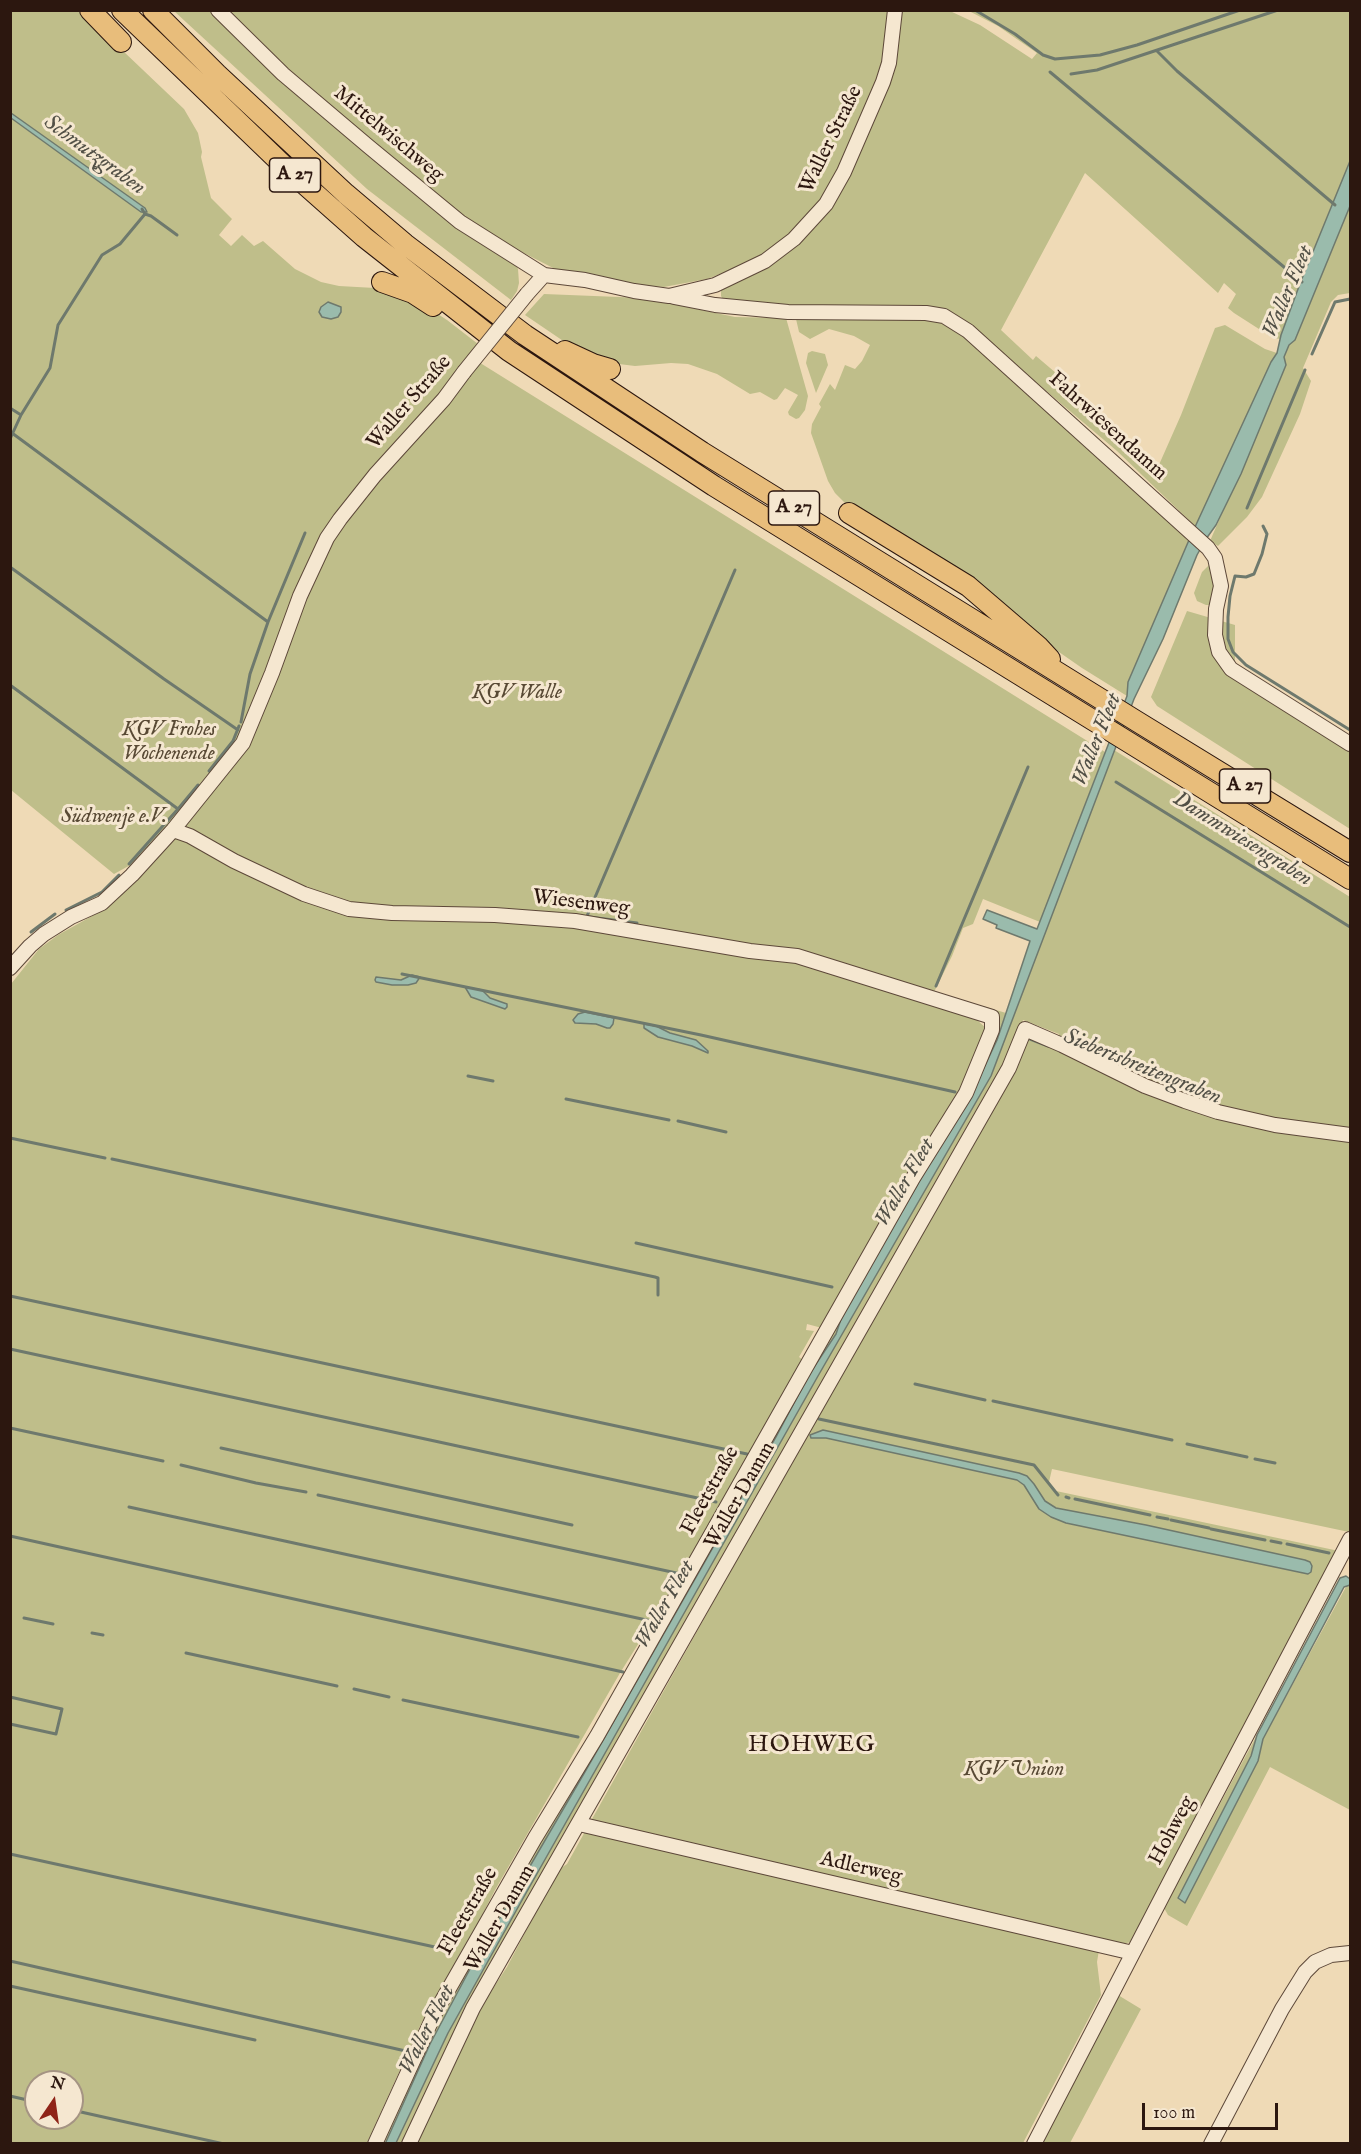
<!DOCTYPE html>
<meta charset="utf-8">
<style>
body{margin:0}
#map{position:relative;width:1361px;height:2154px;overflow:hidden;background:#efdab6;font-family:"IM FELL English",serif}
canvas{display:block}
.frame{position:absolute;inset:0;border:12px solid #2c170f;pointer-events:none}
.north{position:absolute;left:24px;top:2070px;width:60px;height:60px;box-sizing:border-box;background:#f5e7d0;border:2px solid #a59483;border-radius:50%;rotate:13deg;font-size:16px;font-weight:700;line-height:24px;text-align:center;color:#2c170f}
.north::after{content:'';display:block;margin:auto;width:21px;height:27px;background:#8f2418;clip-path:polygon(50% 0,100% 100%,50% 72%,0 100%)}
.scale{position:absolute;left:1142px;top:2103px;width:136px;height:27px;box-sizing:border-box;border:3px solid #2c170f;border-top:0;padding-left:8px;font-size:18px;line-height:21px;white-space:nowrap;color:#2c170f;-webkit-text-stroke:4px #f5e7d0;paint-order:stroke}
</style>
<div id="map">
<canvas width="1361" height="2154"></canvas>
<div class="frame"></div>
<div class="north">N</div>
<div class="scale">100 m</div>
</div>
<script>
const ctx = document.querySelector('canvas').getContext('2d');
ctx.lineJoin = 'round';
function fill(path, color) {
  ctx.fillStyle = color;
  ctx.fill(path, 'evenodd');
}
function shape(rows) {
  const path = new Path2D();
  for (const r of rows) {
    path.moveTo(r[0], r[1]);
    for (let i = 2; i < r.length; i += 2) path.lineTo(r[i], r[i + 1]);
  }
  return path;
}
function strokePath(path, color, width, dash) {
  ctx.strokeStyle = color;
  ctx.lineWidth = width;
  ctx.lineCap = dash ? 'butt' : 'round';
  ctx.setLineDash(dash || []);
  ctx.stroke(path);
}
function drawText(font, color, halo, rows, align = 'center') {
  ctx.font = font + ' "IM FELL English",serif';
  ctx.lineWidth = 6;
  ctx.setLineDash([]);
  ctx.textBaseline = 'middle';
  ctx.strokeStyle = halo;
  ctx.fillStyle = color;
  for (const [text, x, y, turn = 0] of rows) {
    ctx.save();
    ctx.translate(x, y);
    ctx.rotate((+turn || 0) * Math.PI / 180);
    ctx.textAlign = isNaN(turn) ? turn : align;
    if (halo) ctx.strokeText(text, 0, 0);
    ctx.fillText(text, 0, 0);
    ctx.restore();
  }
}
const green = shape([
 [11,11,81,11,184,109,198,133,202,152,201,157,211,198,232,219,219,235,231,246,242,235,254,246,263,241,295,269,321,282,339,286,375,288,418,301,447,320,478,344,469,356,1105,752,1040,922,983,899,973,924,963,928,952,956,928,1004,977,1020,987,1029,962,1091,822,1328,807,1324,806,1330,814,1331,799,1357,803,1360,684,1571,620,1673,495,1890,461,1956,420,2026,367,2143,11,2143,11,984,39,949,58,935,110,906,185,823,178,813,134,863,114,874,11,790,11,118,141,212,146,212,145,208,11,113],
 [36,2082,72,2082,72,2118,36,2118],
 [174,11,212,11,514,260,518,269,519,283,517,291,511,300,367,189],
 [225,11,891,11,886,50,878,81,831,186,817,205,776,247,741,266,707,279,664,287,630,285,561,272,508,245,442,201,310,89],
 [900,11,950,11,980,25,1032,59,1037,53,998,26,969,11,1350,11,1350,161,1301,281,1281,335,1281,339,1273,338,1234,313,1228,308,1236,294,1224,283,1218,293,1085,173,1001,330,1033,360,1036,356,1063,379,1122,438,1124,436,1158,467,1181,415,1215,328,1225,325,1265,349,1277,353,1271,362,1196,527,1117,451,992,345,939,308,743,305,725,303,721,296,721,289,728,282,756,269,846,179],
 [1350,206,1350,293,1338,295,1331,302,1303,368,1311,381,1300,414,1262,497,1247,517,1218,546,1210,541,1286,365,1284,357,1289,345,1295,340],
 [544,294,644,298,735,317,786,318,808,396,805,410,799,418,796,419,789,415,788,412,798,395,785,388,777,399,774,400,760,392,750,394,717,374,688,364,671,363,635,366,611,363,578,351,525,315],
 [801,315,935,317,958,328,1189,540,1128,682,1127,696,1082,668,846,504,835,493,828,481,811,433,812,424,821,407,819,404,830,384,835,390,845,365,855,369,862,361,870,345,854,336,829,329,810,339,799,332,796,319],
 [812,351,825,354,828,365,816,393,806,363,808,353],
 [1209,565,1211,565,1216,578,1213,596,1209,605,1206,605,1197,601,1194,593,1202,572],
 [1187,611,1235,625,1235,666,1350,739,1350,829,1157,706,1151,697],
 [1114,750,1350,897,1350,1529,1349,1532,1052,1469,1049,1482,1056,1491,1339,1551,1131,1942,1099,1950,1097,1962,1101,1995,1023,2143,415,2143,482,2005,507,1967,558,1870,567,1864,592,1819,938,1201,988,1120,1012,1075,1028,1037,1054,1047,1059,1034,1023,1020,1007,1059,403,2143,396,2144,448,2033,521,1902,818,1376,991,1076],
 [983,1006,1006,1013,997,1040,981,1074,841,1319,836,1334,810,1373,776,1437,586,1770,470,1969,430,2044,385,2143,380,2144,439,2014,995,1032,981,1010],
 [1347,1585,1350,1585,1350,1810,1270,1767,1187,1926,1168,1915,1164,1908,1257,1735,1251,1756,1178,1898,1185,1903,1258,1761,1263,1739],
 [1118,1995,1141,2009,1070,2143,1041,2144]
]);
const water = shape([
 [11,113,145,208,147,212,141,212,11,118,11,113],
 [1350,161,1350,206,1295,340,1289,345,1284,357,1286,365,1241,474,1216,525,1206,539,1197,555,1163,639,1134,699,991,1076,818,1376,521,1902,448,2033,396,2143,385,2144,430,2044,470,1969,586,1770,776,1437,810,1373,836,1334,841,1319,858,1288,981,1074,997,1040,1030,941,996,928,997,925,983,919,987,910,1037,929,1127,696,1128,682,1189,540,1271,362,1277,353,1281,335,1301,281,1350,161],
 [328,302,341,307,341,312,338,317,331,319,322,317,319,312,321,307,328,302],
 [412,975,420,977,416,983,408,985,392,985,376,982,375,980,376,977,401,980,412,975],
 [465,987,482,990,490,998,507,1004,507,1007,505,1009,471,997,465,987],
 [585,1012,614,1018,613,1024,610,1028,607,1028,596,1024,575,1023,573,1020,578,1014,585,1012],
 [644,1024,656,1026,670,1033,696,1040,708,1051,708,1053,692,1046,658,1037,644,1028,644,1024],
 [823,1430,1019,1473,1027,1476,1034,1484,1045,1501,1056,1508,1146,1525,1305,1560,1310,1562,1312,1566,1311,1572,1308,1574,1066,1523,1051,1517,1039,1509,1024,1485,1017,1480,826,1438,811,1438,810,1435,823,1430],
 [1346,1576,1350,1579,1350,1585,1344,1587,1263,1739,1258,1761,1185,1903,1178,1898,1251,1756,1257,1735,1340,1578,1346,1576]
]);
const stream = shape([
 [975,10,1015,34,1043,55,1055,59,1100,55,1137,45,1240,10],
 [1157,51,1177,71,1335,205],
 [1050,72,1302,282],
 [1071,74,1097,70,1278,10],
 [145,214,151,216,177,235],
 [1312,354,1335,302,1350,299],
 [10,408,21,415],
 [12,433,268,622],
 [10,439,21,415,50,368,58,325,102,255,120,244,145,214,142,209],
 [1247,508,1305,370],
 [1263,526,1267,534,1262,554,1254,574,1246,577,1235,576,1230,596,1228,617,1228,639,1233,652,1246,665,1350,730],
 [10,567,164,679,238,730],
 [10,685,178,809],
 [241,722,250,674,268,622,305,533],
 [209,771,233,741,239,726],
 [1116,782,1350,927],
 [129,864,178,809,198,785],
 [66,910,102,892,119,875],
 [587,916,735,570],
 [589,917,637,923],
 [31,932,55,914],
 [402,974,701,1035,955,1092],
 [936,986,1028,767],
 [1030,1039,1048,1046],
 [468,1076,493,1081],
 [566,1099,669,1120],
 [678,1121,726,1132],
 [10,1138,105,1158],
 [112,1159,655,1277,658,1278,658,1295],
 [636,1243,832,1287],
 [10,1296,747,1454],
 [10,1349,716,1502],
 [915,1384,985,1400],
 [993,1401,1172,1440],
 [819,1419,1034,1465,1058,1495],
 [10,1428,163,1461],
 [1187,1444,1247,1457],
 [221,1448,572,1525],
 [1255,1459,1275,1463],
 [181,1465,256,1483,306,1492],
 [318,1495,681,1574],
 [1066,1497,1069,1498],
 [1075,1499,1150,1515],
 [129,1507,651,1621],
 [1157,1517,1168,1519],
 [1171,1520,1209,1528],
 [1211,1529,1265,1540],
 [10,1536,623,1672],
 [1271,1541,1281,1543],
 [1287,1544,1329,1553],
 [24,1618,53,1624],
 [92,1633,103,1635],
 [186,1653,337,1686],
 [354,1689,389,1697],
 [10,1697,62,1709,56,1734,10,1724],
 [403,1700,578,1737],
 [10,1854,453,1951],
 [10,1961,410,2052],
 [10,1986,255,2040],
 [10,2096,36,2102],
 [72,2110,224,2144]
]);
const minor = shape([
 [218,10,283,74,368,146,460,222,544,275,585,280,634,291,669,296,715,285,765,261,794,239,826,204,844,172,883,82,889,63,895,10],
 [527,294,544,275],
 [674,297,715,305,788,312,926,313,944,316,968,331,1208,548,1215,558,1221,586,1216,609,1215,635,1219,652,1231,669,1350,744],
 [173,830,190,836,234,861,304,894,349,909,392,913,495,915,575,921,750,951,797,956,992,1017,992,1030,966,1093,913,1178,597,1736,535,1838,435,2013,375,2144],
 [10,968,30,946,44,934,71,917,102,903,132,875,173,830,243,743,272,673,300,596,327,538,340,519,375,475,444,399,464,372],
 [579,1824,1133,1953],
 [409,2144,473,2008,1009,1068,1025,1029,1062,1045,1145,1086,1185,1101,1218,1112,1275,1125,1350,1135],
 [1034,2144,1178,1866,1350,1539],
 [1211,2144,1282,2009,1305,1972,1315,1962,1331,1955,1350,1953]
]);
const highway = shape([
 [90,10,121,42],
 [122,10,284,166,364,237,509,351,714,486,1350,879],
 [153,10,217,74,346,194,405,244,525,335,702,452,1138,722,1350,852],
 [382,282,413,293,433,306],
 [565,351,593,364,610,369],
 [849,513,968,586,1038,646,1050,659]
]);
const minorBridge = shape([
 [464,372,527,294]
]);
const shields = [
 [295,175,51],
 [794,508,51],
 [1245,786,51]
];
const shieldNames = [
 ["A 27",295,175],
 ["A 27",794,508],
 ["A 27",1245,786]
];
const streetNames = [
 ["Mittelwischweg",388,135,40],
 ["Waller Straße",832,140,-64],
 ["Waller Straße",410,403,-49],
 ["Fahrwiesendamm",1107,427,42],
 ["Wiesenweg",581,904,7],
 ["Fleetstraße",711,1491,-61],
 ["Waller Damm",741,1496,-60],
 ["Hohweg",1173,1831,-62],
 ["Adlerweg",861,1869,13],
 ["Fleetstraße",469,1912,-60],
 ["Waller Damm",501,1919,-60]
];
const parkNames = [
 ["KGV Walle",517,694],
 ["KGV Frohes",169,731],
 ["Wochenende",169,755],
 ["Südwenje e.V.",114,818],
 ["KGV Union",1014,1771]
];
const waterNames = [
 ["Schmutzgraben",94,156,36],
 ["Waller Fleet",1289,292,-67],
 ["Waller Fleet",1098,740,-68],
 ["Dammwiesengraben",1242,840,32],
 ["Siebertsbreitengraben",1142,1068,22],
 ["Waller Fleet",906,1183,-60],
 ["Waller Fleet",666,1605,-60],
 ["Waller Fleet",428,2030,-63]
];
const quarterNames = [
 ["HOHWEG",812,1746]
];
fill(green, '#bfbe8a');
fill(water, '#9abbac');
strokePath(water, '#6e796d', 1.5);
strokePath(stream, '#6e796d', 3);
strokePath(minor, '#5d4839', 16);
strokePath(highway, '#2c170f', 22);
strokePath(minor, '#f5e7d0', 14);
strokePath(highway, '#e8bd7b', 20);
strokePath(minorBridge, '#5d4839', 16, []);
strokePath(minorBridge, '#f5e7d0', 14);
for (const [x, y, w] of shields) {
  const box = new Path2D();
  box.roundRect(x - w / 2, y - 17, w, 34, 4.5);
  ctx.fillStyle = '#f5e7d0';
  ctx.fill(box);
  strokePath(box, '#2c170f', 1.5);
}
drawText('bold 20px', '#2c170f', null, shieldNames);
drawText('21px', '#2c170f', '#f5e7d0', streetNames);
drawText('italic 21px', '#584934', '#f5e7d0', parkNames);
drawText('italic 22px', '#525046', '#f5e7d0', waterNames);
ctx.letterSpacing = '1.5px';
drawText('24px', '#2c170f', '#f5e7d0', quarterNames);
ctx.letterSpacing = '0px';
</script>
